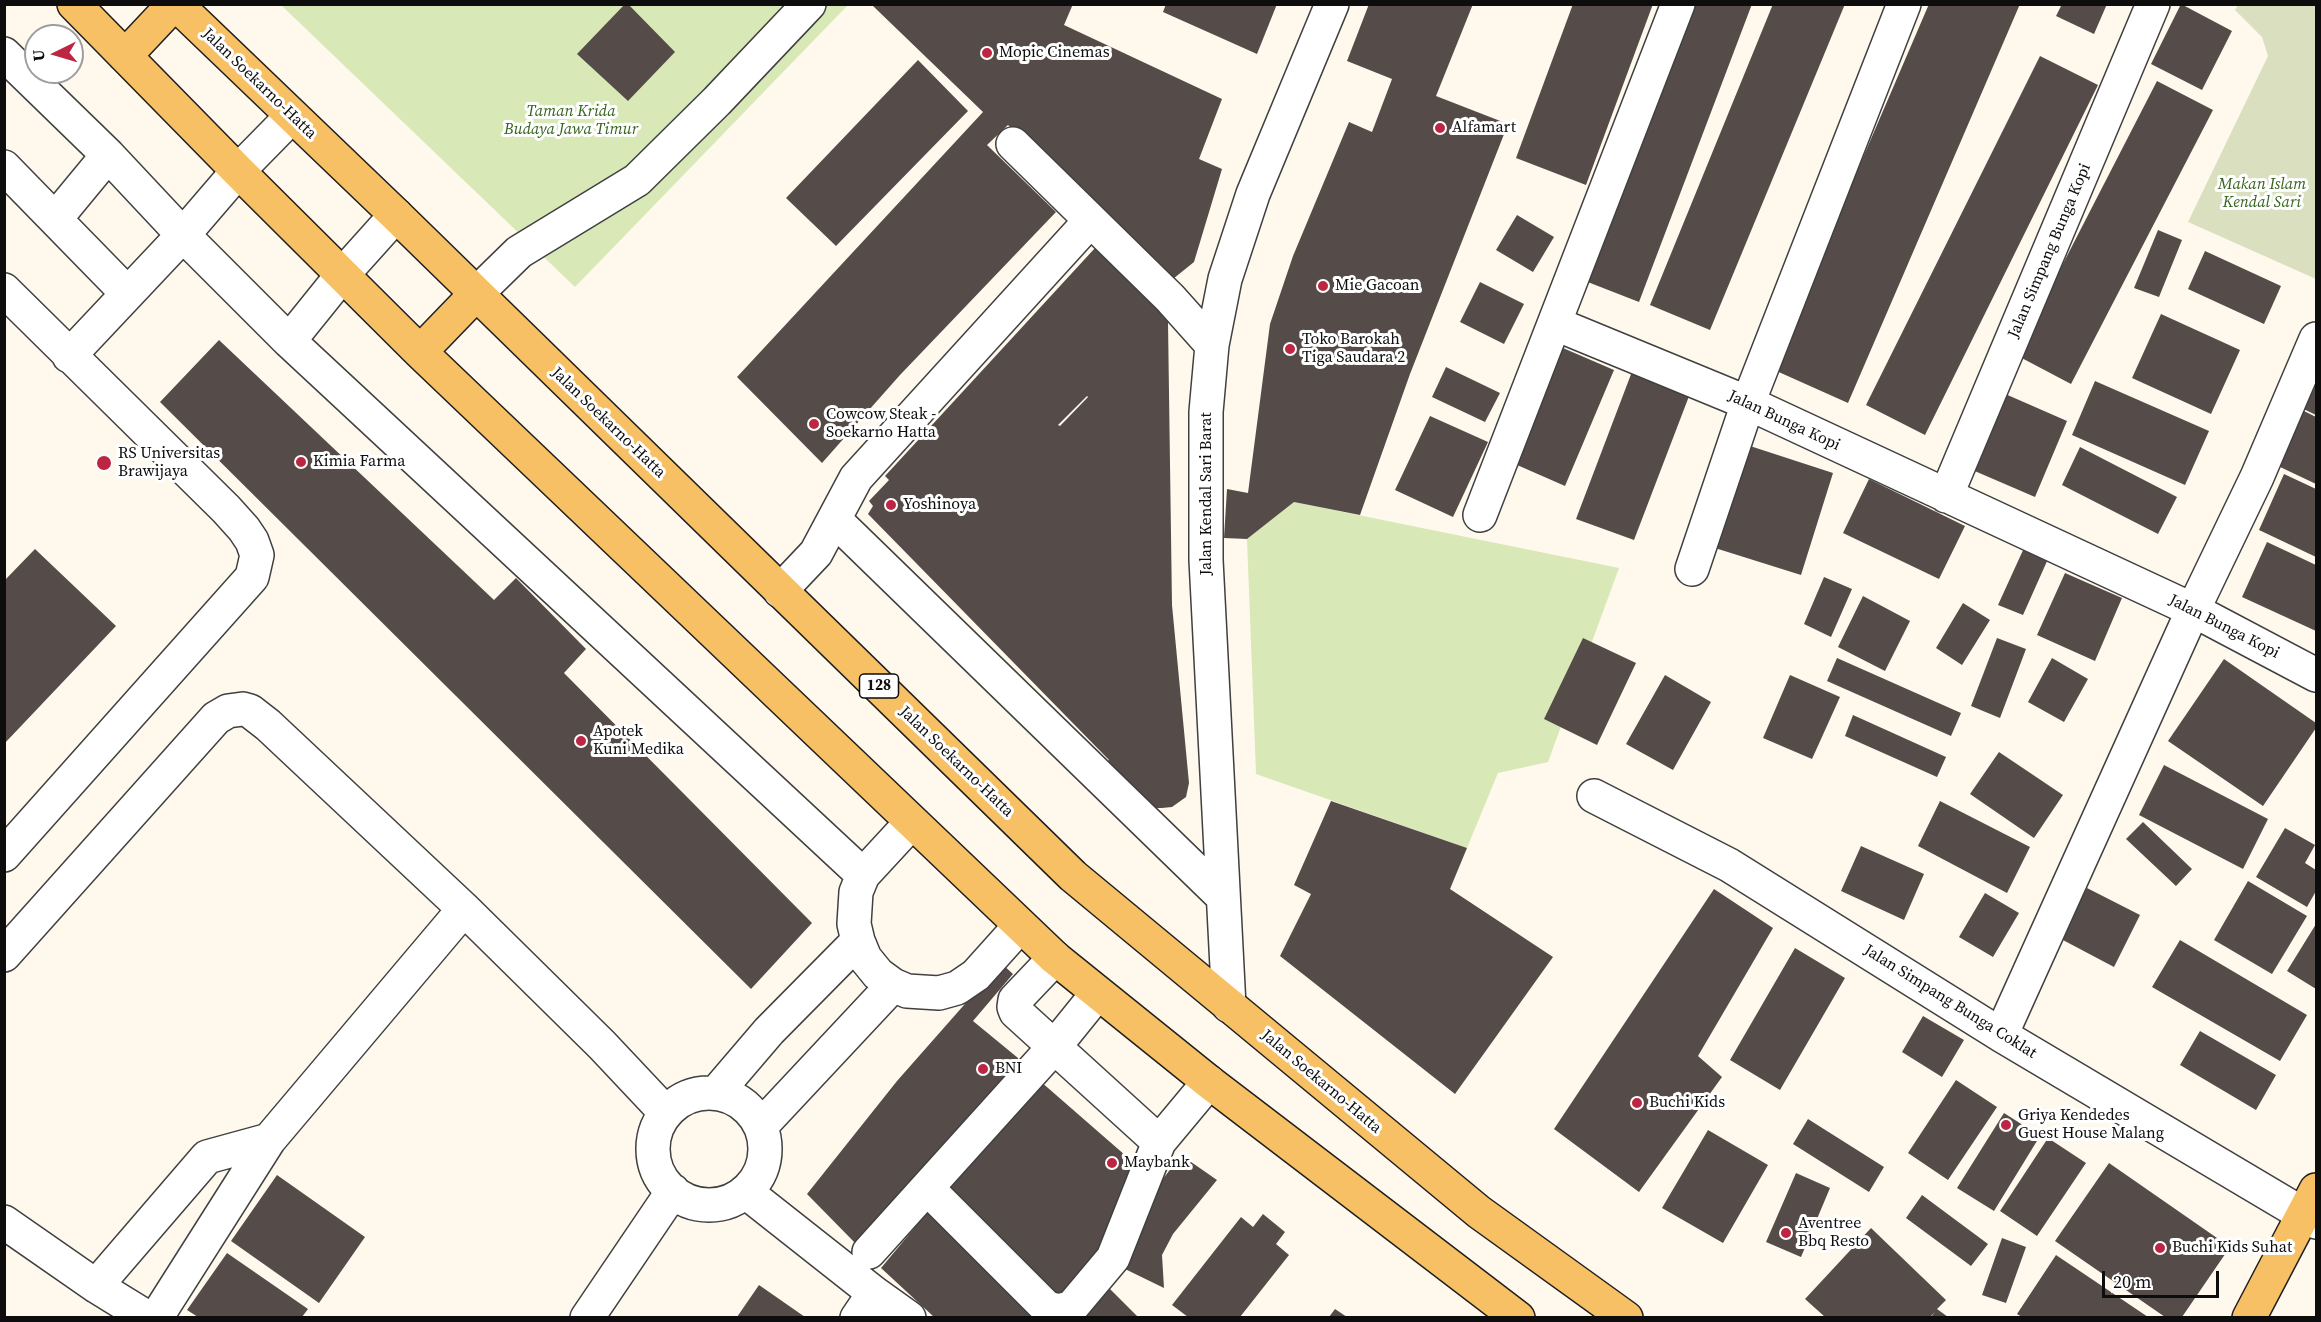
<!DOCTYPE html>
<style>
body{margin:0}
#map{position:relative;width:2321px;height:1322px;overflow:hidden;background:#fff9ed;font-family:"Source Serif 4",serif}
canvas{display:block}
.frame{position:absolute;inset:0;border:6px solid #0d0d0d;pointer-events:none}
.north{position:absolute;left:24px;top:24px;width:60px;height:60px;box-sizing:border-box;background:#fff;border:2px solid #9e9e9e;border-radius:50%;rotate:265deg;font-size:16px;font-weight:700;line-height:24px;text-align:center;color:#0d0d0d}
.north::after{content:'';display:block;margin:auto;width:21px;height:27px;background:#bc2642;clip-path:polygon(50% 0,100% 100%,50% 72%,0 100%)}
.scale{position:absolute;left:2102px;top:1271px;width:117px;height:27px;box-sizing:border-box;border:3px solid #0d0d0d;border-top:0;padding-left:8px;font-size:18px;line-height:21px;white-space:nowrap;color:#0d0d0d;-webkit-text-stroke:4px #fff;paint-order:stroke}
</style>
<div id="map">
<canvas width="2321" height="1322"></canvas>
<div class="frame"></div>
<div class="north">U</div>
<div class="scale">20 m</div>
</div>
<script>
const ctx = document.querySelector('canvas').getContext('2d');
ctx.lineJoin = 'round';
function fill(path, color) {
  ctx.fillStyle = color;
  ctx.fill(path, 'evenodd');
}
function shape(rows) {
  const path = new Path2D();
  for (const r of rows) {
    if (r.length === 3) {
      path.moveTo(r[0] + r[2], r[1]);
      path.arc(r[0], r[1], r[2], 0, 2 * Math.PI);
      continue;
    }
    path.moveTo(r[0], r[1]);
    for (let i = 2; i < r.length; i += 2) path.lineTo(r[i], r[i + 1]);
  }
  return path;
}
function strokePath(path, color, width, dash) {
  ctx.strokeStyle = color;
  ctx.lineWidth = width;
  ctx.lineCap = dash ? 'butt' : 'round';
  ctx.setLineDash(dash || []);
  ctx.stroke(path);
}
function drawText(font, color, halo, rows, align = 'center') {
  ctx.font = font + ' "Source Serif 4",serif';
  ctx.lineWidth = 6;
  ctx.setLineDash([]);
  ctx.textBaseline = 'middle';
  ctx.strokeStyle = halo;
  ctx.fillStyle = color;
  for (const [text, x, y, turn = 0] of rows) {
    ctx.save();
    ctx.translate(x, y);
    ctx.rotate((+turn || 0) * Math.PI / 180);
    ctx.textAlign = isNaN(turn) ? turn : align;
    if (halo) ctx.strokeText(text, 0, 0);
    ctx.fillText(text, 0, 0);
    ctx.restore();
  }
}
const green = shape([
 [281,5,848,5,575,287],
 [1294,502,1619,568,1548,762,1498,773,1467,848,1256,774,1247,539]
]);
const cemetery = shape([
 [2238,5,2316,5,2316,279,2188,222,2268,56,2262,37,2235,10]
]);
const building = shape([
 [625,4,628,4,675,52,628,101,577,54],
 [875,4,1073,4,1064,25,1222,99,1199,159,1222,169,1194,262,1168,283,1112,225,1008,125,987,145,1056,212,900,375,822,463,737,377,983,112,873,6],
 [1166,4,1277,4,1257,54,1163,12],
 [1369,4,1473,4,1436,96,1508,124,1410,374,1360,515,1294,502,1247,539,1224,538,1227,489,1248,493,1270,324,1293,256,1349,122,1372,132,1392,79,1347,61],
 [1573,4,1653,4,1586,185,1516,158],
 [1684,4,1752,4,1639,302,1580,279],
 [1773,4,1845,4,1710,330,1650,305],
 [1929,4,2020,4,1848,403,1772,369],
 [2062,4,2107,4,2094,34,2056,16],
 [2181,4,2232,31,2202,90,2151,64],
 [2040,56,2098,85,1925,435,1866,405],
 [918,60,968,111,836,246,786,198],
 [2157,81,2213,110,2071,384,2016,355],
 [1517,215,1554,237,1533,272,1496,250],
 [2158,230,2182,240,2159,297,2134,288],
 [1095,248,1162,311,1168,322,1172,605,1189,783,1186,797,1172,807,1162,808,1150,808,1104,765,1109,760,868,514,873,506,869,501,889,480,885,476],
 [1087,396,1088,397,1060,426,1058,425],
 [2205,251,2281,286,2264,324,2188,289],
 [1480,282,1524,304,1504,344,1460,322],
 [2161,314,2240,350,2211,414,2132,378],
 [219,340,494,600,516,578,586,649,564,673,812,923,751,989,160,402],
 [1556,345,1614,370,1565,486,1508,461],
 [2316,346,2316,415,2291,403],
 [1446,367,1500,393,1485,422,1432,397],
 [1633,369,1691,391,1634,540,1576,519],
 [2095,381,2209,431,2185,485,2072,435],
 [2003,393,2067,421,2035,497,1970,469],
 [2304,411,2316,417,2316,484,2278,466],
 [1430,416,1488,442,1453,517,1395,490],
 [1747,445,1833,473,1801,575,1715,548],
 [2080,447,2177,497,2158,534,2062,485],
 [2284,474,2316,489,2316,557,2259,530],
 [1869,479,1965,526,1939,579,1843,533],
 [2267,542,2316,565,2316,631,2242,597],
 [2024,548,2048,559,2023,615,1998,605],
 [35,549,116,626,4,744,4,581],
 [2065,573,2122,598,2095,661,2037,635],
 [1824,577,1852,589,1831,637,1804,624],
 [1863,596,1910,621,1885,671,1838,647],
 [1963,603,1990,620,1962,665,1936,648],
 [1583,638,1636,663,1597,745,1544,719],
 [1997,638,2026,649,2000,718,1971,706],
 [1837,658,1961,713,1951,736,1827,681],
 [2052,658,2088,679,2064,722,2028,702],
 [2224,659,2316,723,2316,728,2263,806,2168,741],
 [1665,675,1711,702,1673,770,1626,744],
 [1790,675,1840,697,1812,759,1763,738],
 [1853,715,1946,757,1937,777,1845,736],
 [1999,752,2063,795,2034,838,1970,794],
 [2164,765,2268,819,2243,869,2139,815],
 [1331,801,1467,848,1450,889,1553,957,1455,1094,1280,956,1311,894,1294,885],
 [1940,801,2030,847,2007,893,1918,846],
 [2143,822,2192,869,2176,886,2126,839],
 [2285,828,2315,845,2305,863,2316,870,2316,891,2307,907,2256,877],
 [1861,846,1924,874,1904,920,1841,891],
 [2248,881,2307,916,2272,974,2214,940],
 [2087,888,2140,915,2114,967,2061,939],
 [1714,889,1773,928,1698,1056,1722,1077,1639,1192,1554,1129],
 [1985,893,2019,913,1993,957,1959,937],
 [2316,924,2316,989,2287,971],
 [2180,940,2307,1015,2280,1061,2152,987],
 [1795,948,1845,978,1780,1090,1730,1060],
 [1001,963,1013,974,973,1021,1018,1058,1018,1070,859,1247,807,1194,897,1081],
 [1923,1016,1964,1040,1942,1077,1902,1052],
 [2200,1031,2276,1075,2256,1110,2180,1065],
 [1956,1080,1997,1107,1948,1180,1908,1153],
 [1040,1081,1141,1169,1112,1241,1057,1302,946,1193],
 [2004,1113,2040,1136,1994,1211,1957,1188],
 [1808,1119,1884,1167,1869,1192,1793,1144],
 [1708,1130,1768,1165,1723,1243,1662,1208],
 [2048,1138,2086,1163,2037,1236,2000,1211],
 [1181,1155,1217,1180,1173,1234,1162,1255,1164,1288,1125,1269,1141,1208],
 [2109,1163,2230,1247,2182,1317,2165,1317,2055,1241],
 [1796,1173,1830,1188,1801,1257,1766,1242],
 [277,1175,365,1237,319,1303,231,1241],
 [1922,1195,1988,1244,1971,1266,1906,1218],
 [931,1208,1039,1317,934,1317,881,1268],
 [1263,1214,1285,1232,1276,1244,1289,1255,1240,1317,1188,1317,1172,1305,1241,1217,1253,1227],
 [1871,1228,1946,1300,1937,1309,1948,1317,1931,1317,1935,1312,1930,1317,1825,1317,1805,1299],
 [2002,1238,2026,1247,2006,1303,1982,1295],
 [227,1253,308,1309,302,1317,198,1317,187,1310],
 [2056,1255,2148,1317,2022,1317,2017,1314],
 [759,1285,805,1317,737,1317],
 [1106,1285,1138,1317,1075,1317],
 [1335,1309,1347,1317,1329,1317]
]);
const minor = shape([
 [4,54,108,155,183,235,289,341,863,875],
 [1013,144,1170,298,1212,345],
 [4,167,127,293],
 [56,218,108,155],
 [4,290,226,509,244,529,252,541,257,555,252,577,4,855],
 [476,294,519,252,637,180,717,101,809,4],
 [1556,324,1748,403,2193,610,2316,675],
 [289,341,343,274,396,215],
 [69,356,183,235,238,171,292,116],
 [1946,496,2153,4],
 [1480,515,1678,4],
 [835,520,1223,897],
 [1692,569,1748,403,1904,4],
 [780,591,816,553,856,478,1090,221],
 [1594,796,1729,865,2001,1035,2316,1222],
 [911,823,863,875,856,892,854,924,858,941,865,958,878,974,893,985,907,991,939,993,957,988,976,975,1020,926],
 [4,955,216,718,228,711,243,709,250,711,268,725,464,909,602,1045,666,1113],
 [1055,958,1015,1000,1014,1007,1016,1012,1159,1142],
 [1229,1006,1206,560,1206,412,1212,345,1225,279,1253,194,1332,4],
 [2001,1035,2193,610,2257,477,2316,339],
 [709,1149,56],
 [716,1093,769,1031,858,941],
 [761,1126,893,985],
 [928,1189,1046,1307,1057,1311,1071,1308,1113,1258,1159,1142,1209,1082],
 [746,1192,874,1293,909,1318],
 [4,1222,96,1286,148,1318],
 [869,1252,1055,1046,1097,994],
 [96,1286,207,1157,269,1140],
 [156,1318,269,1140,464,909],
 [587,1318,673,1191],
 [857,1318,874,1293]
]);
const major = shape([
 [74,4,238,171,420,352,1055,958,1209,1082,1518,1318],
 [176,4,396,215,1073,876,1479,1212,1626,1318],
 [125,56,174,4],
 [420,352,476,294],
 [2249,1318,2316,1190]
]);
const markers = [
 [987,53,6,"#bc2642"],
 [1440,128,6,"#bc2642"],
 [1323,286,6,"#bc2642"],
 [1290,349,6,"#bc2642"],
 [814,424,6,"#bc2642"],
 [301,462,6,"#bc2642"],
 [104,463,8,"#bc2642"],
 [891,505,6,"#bc2642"],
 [581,741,6,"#bc2642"],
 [983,1069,6,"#bc2642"],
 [1637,1103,6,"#bc2642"],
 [2006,1125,6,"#bc2642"],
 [1112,1163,6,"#bc2642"],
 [1786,1233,6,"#bc2642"],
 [2160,1248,6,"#bc2642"]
];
const shields = [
 [879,686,39]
];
const shieldNames = [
 ["128",879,686]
];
const poiNames = [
 ["Mopic Cinemas",999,53],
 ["Alfamart",1452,128],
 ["Mie Gacoan",1335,286],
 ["Toko Barokah",1302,340],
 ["Tiga Saudara 2",1302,358],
 ["Cowcow Steak -",826,415],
 ["Soekarno Hatta",826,433],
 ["RS Universitas",118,454],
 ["Brawijaya",118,472],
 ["Kimia Farma",313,462],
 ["Yoshinoya",903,505],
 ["Apotek",593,732],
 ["Kuni Medika",593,750],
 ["BNI",995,1069],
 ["Buchi Kids",1649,1103],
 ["Griya Kendedes",2018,1116],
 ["Guest House Malang",2018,1134],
 ["Maybank",1124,1163],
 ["Aventree",1798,1224],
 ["Bbq Resto",1798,1242],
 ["Buchi Kids Suhat",2172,1248]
];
const streetNames = [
 ["Jalan Soekarno-Hatta",259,84,44],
 ["Jalan Simpang Bunga Kopi",2050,251,-67],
 ["Jalan Bunga Kopi",1784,421,25],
 ["Jalan Soekarno-Hatta",608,423,44],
 ["Jalan Kendal Sari Barat",1207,494,-90],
 ["Jalan Bunga Kopi",2224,627,27],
 ["Jalan Soekarno-Hatta",956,762,44],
 ["Jalan Simpang Bunga Coklat",1950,1002,32],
 ["Jalan Soekarno-Hatta",1321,1082,40]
];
const parkNames = [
 ["Taman Krida",571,112],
 ["Budaya Jawa Timur",571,130],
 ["Makan Islam",2262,185],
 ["Kendal Sari",2262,203]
];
fill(green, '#d8e9b7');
fill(cemetery, '#dae0bf');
fill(building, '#554c49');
strokePath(minor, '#404040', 36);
strokePath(major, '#1e1e1e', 36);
strokePath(minor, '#fff', 33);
strokePath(major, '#f7c065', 33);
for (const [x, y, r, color] of markers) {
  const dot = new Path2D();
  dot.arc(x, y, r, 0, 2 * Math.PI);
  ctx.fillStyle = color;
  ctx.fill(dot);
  strokePath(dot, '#fff', 2);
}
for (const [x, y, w] of shields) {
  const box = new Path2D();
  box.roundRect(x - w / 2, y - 12, w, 24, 4.5);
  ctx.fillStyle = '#fff';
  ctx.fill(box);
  strokePath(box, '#0d0d0d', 1.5);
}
drawText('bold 15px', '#0d0d0d', null, shieldNames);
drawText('16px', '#0d0d0d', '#fff', poiNames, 'left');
drawText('16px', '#0d0d0d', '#fff', streetNames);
drawText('italic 16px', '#36641e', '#fff', parkNames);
</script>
